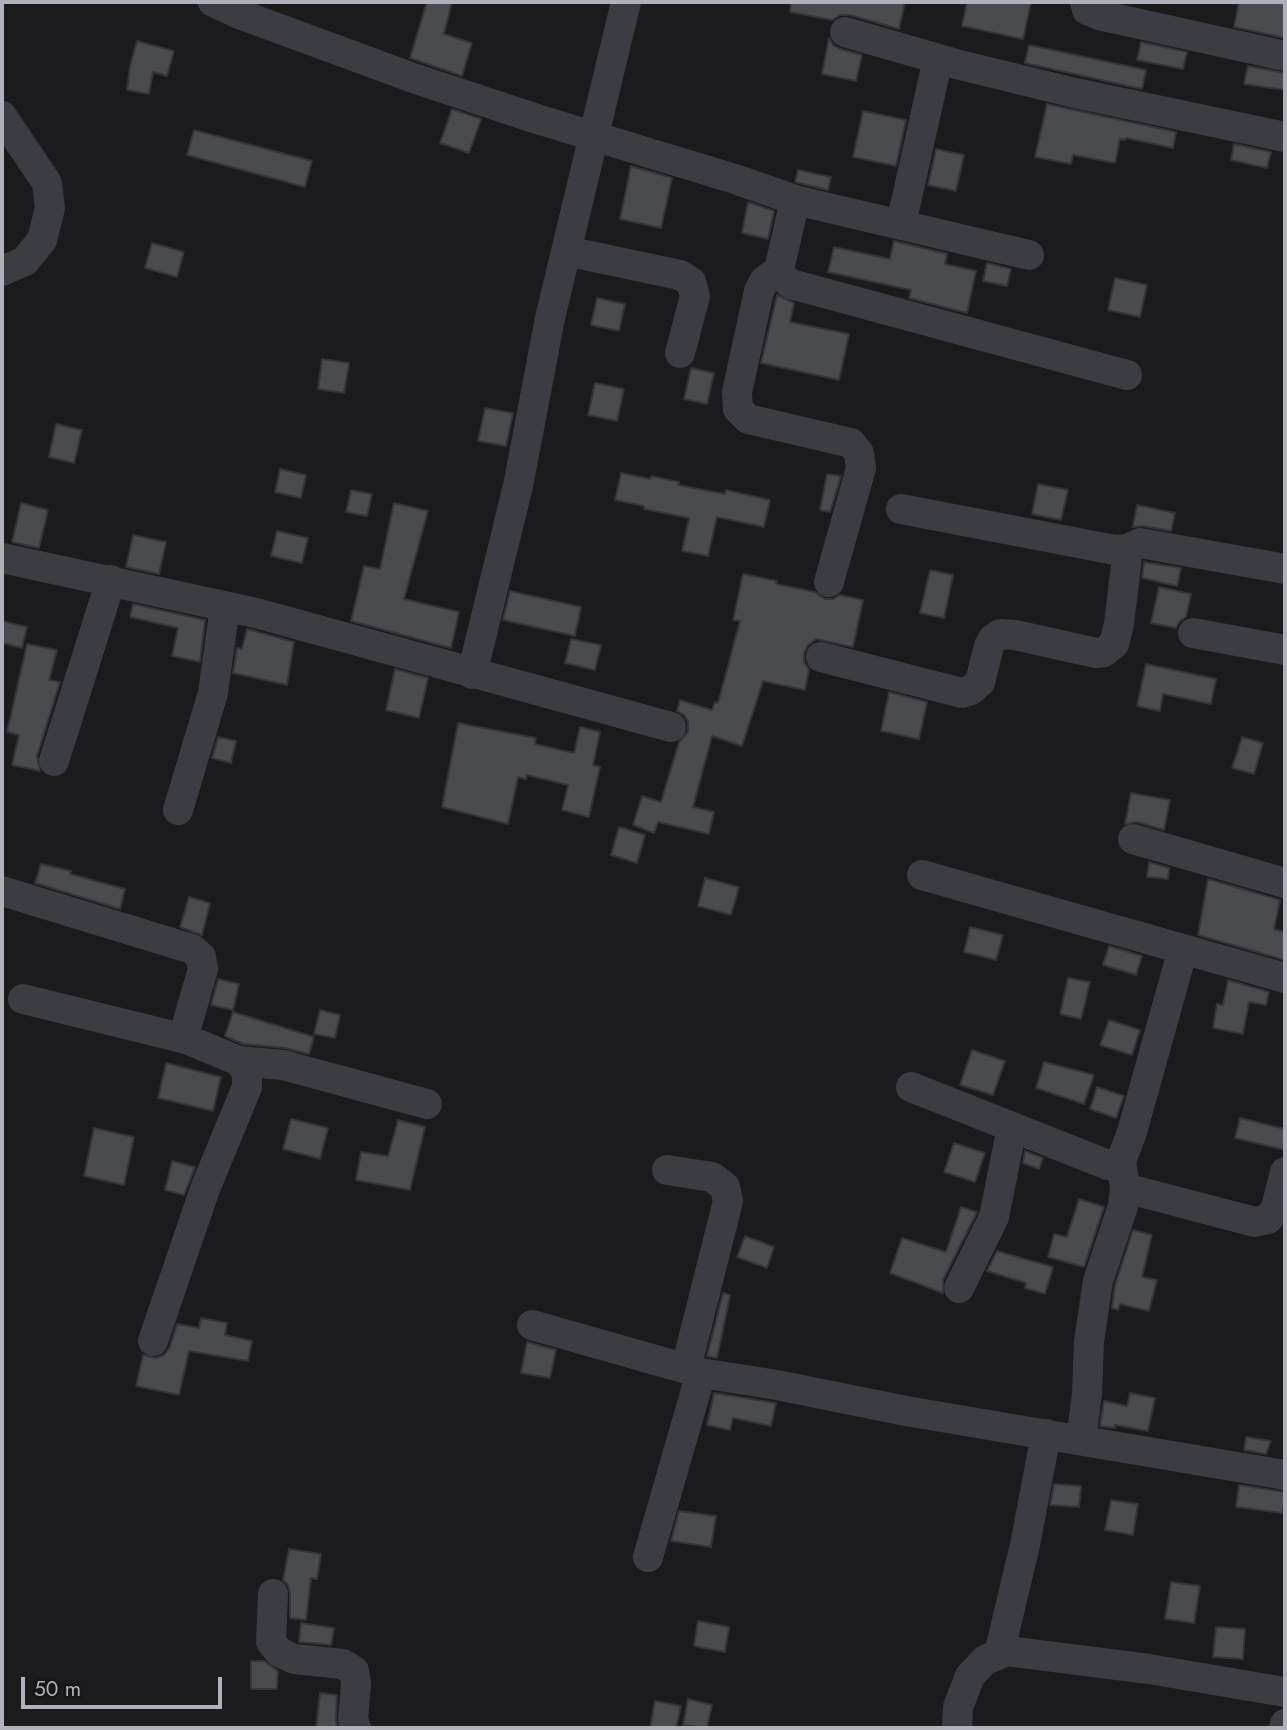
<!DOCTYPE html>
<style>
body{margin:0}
#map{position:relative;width:1287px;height:1730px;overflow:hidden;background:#1b1b1d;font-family:Jost,sans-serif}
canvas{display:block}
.frame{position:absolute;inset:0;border:4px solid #afb2bb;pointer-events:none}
.scale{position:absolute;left:21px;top:1677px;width:201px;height:32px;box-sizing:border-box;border:4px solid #afb2bb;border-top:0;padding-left:9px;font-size:21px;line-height:24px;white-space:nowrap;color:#afb2bb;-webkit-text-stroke:5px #161618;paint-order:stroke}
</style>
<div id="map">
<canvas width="1287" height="1730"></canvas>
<div class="frame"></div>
<div class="scale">50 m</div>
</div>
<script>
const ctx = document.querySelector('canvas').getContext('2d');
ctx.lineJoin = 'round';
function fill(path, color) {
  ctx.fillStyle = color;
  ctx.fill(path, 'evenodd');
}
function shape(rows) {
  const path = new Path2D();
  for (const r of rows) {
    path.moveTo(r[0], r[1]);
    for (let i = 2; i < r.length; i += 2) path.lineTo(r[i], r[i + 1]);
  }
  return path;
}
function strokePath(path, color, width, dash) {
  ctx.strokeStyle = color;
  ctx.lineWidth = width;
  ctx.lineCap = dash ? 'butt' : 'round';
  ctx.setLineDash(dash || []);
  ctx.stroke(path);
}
const building = shape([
 [427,2,452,2,444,34,472,43,462,76,410,58,427,2],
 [791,2,905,2,899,29,850,15,840,15,832,20,790,12,791,2],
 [967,2,1031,2,1023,39,962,26,967,2],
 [1239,2,1285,2,1285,38,1234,27,1239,2],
 [829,38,833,45,840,49,862,55,856,81,822,74,829,38],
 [137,41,174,51,167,76,153,72,149,94,127,90,130,66,137,41],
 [1141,42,1187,52,1183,69,1137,60,1141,42],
 [1029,45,1146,70,1142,89,1025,63,1029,45],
 [1248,66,1285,73,1285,90,1244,84,1248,66],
 [1047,104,1176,132,1173,148,1126,138,1125,140,1120,139,1115,163,1073,155,1071,164,1035,157,1047,104],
 [452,109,481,119,469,153,440,143,452,109],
 [863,111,906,120,896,166,853,157,863,111],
 [194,130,312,161,305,187,187,155,194,130],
 [1234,144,1271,152,1267,168,1231,160,1234,144],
 [936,149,964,155,956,191,928,185,936,149],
 [631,166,672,178,661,228,620,219,631,166],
 [798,170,831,177,828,190,795,182,798,170],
 [748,202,774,211,768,239,742,233,748,202],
 [894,241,947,254,945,264,976,271,967,313,909,298,911,290,828,272,834,247,890,259,894,241],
 [152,243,184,252,177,277,145,268,152,243],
 [987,263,1011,269,1007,286,983,281,987,263],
 [1115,278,1147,285,1140,317,1108,310,1115,278],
 [777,295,794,303,790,322,849,334,839,380,761,363,777,295],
 [597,298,625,304,619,331,591,325,597,298],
 [322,359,349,363,344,393,318,389,322,359],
 [691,368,714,373,707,404,684,399,691,368],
 [595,383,624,389,617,421,588,415,595,383],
 [485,408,513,413,506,446,478,441,485,408],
 [56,424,82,430,74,463,49,457,56,424],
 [280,469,306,475,301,498,275,492,280,469],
 [621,473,650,479,651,476,679,482,678,485,725,494,726,490,770,500,764,527,717,517,708,556,682,551,689,518,644,509,644,506,615,500,621,473],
 [827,474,841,476,830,512,820,510,827,474],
 [1038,484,1068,490,1061,520,1032,514,1038,484],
 [351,490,372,494,367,516,346,512,351,490],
 [21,503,48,510,39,548,12,542,21,503],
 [394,503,428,511,404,599,459,612,451,648,351,621,364,566,380,569,394,503],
 [1137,505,1175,513,1171,531,1143,526,1133,527,1137,505],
 [277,531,308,538,302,563,271,556,277,531],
 [133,535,166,542,159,574,126,567,133,535],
 [1144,562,1181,568,1177,586,1142,578,1144,562],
 [930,570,953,575,944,618,920,613,930,570],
 [743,574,777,581,776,584,815,592,825,599,833,599,840,595,863,600,853,647,816,639,808,645,804,653,804,662,809,670,805,690,763,681,742,746,712,736,693,807,714,812,709,834,658,822,654,833,633,825,642,796,661,802,679,742,688,732,688,722,684,715,677,711,680,700,712,710,715,702,718,703,740,621,733,620,743,574],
 [1159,587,1191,594,1186,617,1180,621,1176,628,1151,623,1159,587],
 [510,591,581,607,575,636,503,620,510,591],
 [133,604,205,620,200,662,172,656,178,628,130,617,133,604],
 [2,621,27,627,22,648,2,643,2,621],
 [247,629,294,642,287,685,233,673,237,648,242,649,247,629],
 [571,639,601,645,595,670,565,663,571,639],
 [27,644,57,650,49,680,60,682,37,756,40,771,12,765,19,735,7,732,27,644],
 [1146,664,1216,679,1211,704,1163,694,1160,711,1137,706,1146,664],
 [395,669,428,678,419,718,386,710,395,669],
 [889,692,927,702,919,739,881,731,889,692],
 [458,723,536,738,535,744,574,753,580,727,600,732,593,765,600,767,589,817,562,810,568,785,527,775,526,779,518,777,508,824,442,807,458,723],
 [218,737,236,741,231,763,212,758,218,737],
 [1242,737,1263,743,1254,774,1232,768,1242,737],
 [1131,793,1170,800,1164,830,1137,822,1125,824,1131,793],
 [619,827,645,835,637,863,611,855,619,827],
 [1149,862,1169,868,1168,879,1147,877,1149,862],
 [41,864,71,871,70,874,125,889,120,909,35,883,41,864],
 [705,878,739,887,731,915,698,906,705,878],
 [1208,879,1280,900,1274,929,1285,932,1285,960,1198,935,1208,879],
 [189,897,210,903,202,935,180,927,189,897],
 [970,927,1003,935,996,960,964,952,970,927],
 [1109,946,1142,956,1136,975,1103,965,1109,946],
 [1068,978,1090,982,1081,1019,1060,1014,1068,978],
 [218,979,239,984,233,1010,211,1005,218,979],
 [1228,980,1269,992,1266,1005,1249,1002,1243,1034,1213,1028,1217,1004,1223,1005,1228,980],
 [320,1010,340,1015,335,1038,314,1034,320,1010],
 [233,1012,314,1037,309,1054,285,1048,243,1044,225,1036,233,1012],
 [1109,1020,1140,1030,1132,1055,1100,1045,1109,1020],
 [972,1050,1005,1061,993,1095,960,1085,972,1050],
 [1044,1062,1094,1075,1084,1104,1036,1088,1044,1062],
 [166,1063,221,1077,213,1111,158,1098,166,1063],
 [1097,1087,1124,1096,1116,1118,1090,1109,1097,1087],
 [1240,1118,1285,1129,1285,1150,1235,1138,1240,1118],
 [291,1119,328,1128,320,1159,283,1149,291,1119],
 [398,1120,425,1127,410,1190,356,1180,361,1152,388,1156,398,1120],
 [94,1128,134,1137,124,1185,84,1176,94,1128],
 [954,1143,985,1153,975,1182,944,1172,954,1143],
 [1025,1151,1043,1158,1039,1169,1023,1163,1025,1151],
 [172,1161,195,1167,184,1195,165,1190,172,1161],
 [1079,1199,1104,1207,1084,1267,1048,1257,1054,1234,1067,1237,1079,1199],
 [961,1207,977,1212,943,1280,943,1293,890,1273,902,1238,946,1252,961,1207],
 [1133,1230,1152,1235,1142,1277,1157,1280,1149,1311,1120,1304,1118,1310,1112,1308,1115,1285,1133,1230],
 [745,1236,774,1247,767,1268,737,1257,745,1236],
 [997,1251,1053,1267,1045,1294,1025,1288,1026,1283,987,1271,997,1251],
 [723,1293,730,1295,717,1358,707,1356,723,1293],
 [201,1318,227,1323,225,1335,252,1341,248,1361,189,1351,179,1395,136,1386,143,1355,156,1358,164,1355,170,1347,177,1324,199,1328,201,1318],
 [527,1342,556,1350,550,1378,521,1373,527,1342],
 [714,1393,776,1403,771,1426,733,1418,730,1430,707,1425,714,1393],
 [1130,1393,1155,1398,1148,1431,1115,1425,1115,1428,1100,1426,1104,1401,1127,1406,1130,1393],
 [1246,1437,1271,1441,1266,1454,1244,1450,1246,1437],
 [1054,1484,1081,1486,1079,1507,1050,1505,1054,1484],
 [1239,1485,1285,1492,1283,1513,1236,1507,1239,1485],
 [1111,1500,1138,1504,1133,1535,1105,1530,1111,1500],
 [679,1511,716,1516,711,1547,671,1541,679,1511],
 [289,1549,321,1554,317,1579,311,1578,306,1620,290,1618,290,1594,288,1585,283,1580,289,1549],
 [1171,1582,1200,1586,1194,1623,1165,1619,1171,1582],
 [698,1621,729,1627,725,1652,694,1646,698,1621],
 [301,1623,334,1628,331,1645,299,1642,301,1623],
 [1216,1627,1245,1629,1243,1659,1213,1657,1216,1627],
 [251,1661,264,1661,278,1671,277,1689,251,1689,251,1661],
 [320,1693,337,1695,336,1719,337,1728,316,1728,320,1693],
 [688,1699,712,1705,707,1728,683,1725,688,1699],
 [655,1701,681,1706,676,1728,650,1728,655,1701]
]);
const street = shape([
 [213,2,239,14,416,79,537,119,735,179,795,200,1029,255],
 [1085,2,1087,10,1099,15,1285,56],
 [845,32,956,64,1075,93,1285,137],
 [2,116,47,183,50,208,42,240,25,261,2,271],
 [795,200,779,270,782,277,791,284,1127,375],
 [901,224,938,59],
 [566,251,680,275,691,282,695,296,680,353],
 [779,270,764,281,759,291,737,392,738,409,748,419,851,443,859,453,861,468,829,582],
 [901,509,1115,550,1128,549,1140,543,1285,569],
 [2,558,256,613,671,727],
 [1193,633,1285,650],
 [821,657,962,693,971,690,980,682,989,646,993,639,1000,634,1015,635,1096,653,1104,652,1114,644,1119,624,1128,549],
 [472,674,518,486,550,318,626,2],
 [54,761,111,580],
 [178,810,213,693,225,606],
 [1133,839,1285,883],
 [922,875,1285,978],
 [2,891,192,949,201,957,203,969,186,1028,186,1039,239,1061,247,1073,247,1087,205,1189,153,1341],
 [23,999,186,1039],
 [239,1061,283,1065,427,1104],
 [911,1087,1108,1165,1121,1161,1132,1132,1183,949],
 [667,1170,712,1177,725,1187,728,1201,686,1368],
 [1125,1188,1255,1222,1268,1219,1276,1208,1285,1172],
 [959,1288,994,1217,1012,1127],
 [532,1325,701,1373,777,1385,906,1411,1285,1475],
 [1081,1440,1087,1394,1089,1341,1098,1281,1123,1206,1125,1188,1121,1161],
 [648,1557,701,1373],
 [273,1594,271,1642,279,1652,294,1659,343,1664,354,1671,356,1683,353,1720,356,1728],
 [999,1654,1025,1545,1046,1434],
 [957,1728,958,1707,970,1676,985,1660,1007,1651,1149,1669,1285,1692],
 [1284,1728,1285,1724]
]);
fill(building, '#4a4b4f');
strokePath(building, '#353539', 2);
strokePath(street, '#3c3d42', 30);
</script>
